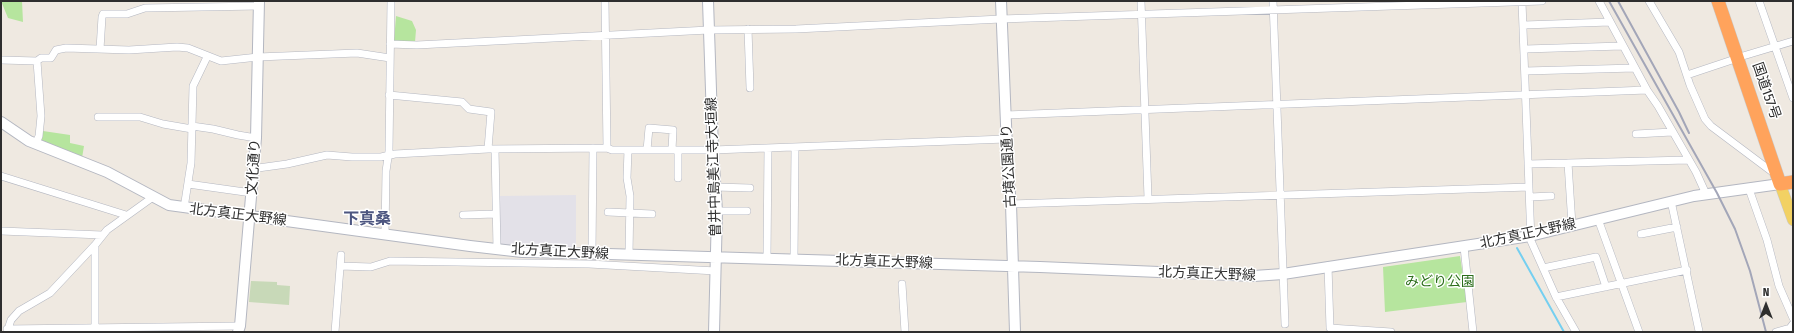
<!DOCTYPE html>
<meta charset="utf-8">
<style>
body{margin:0}
#map{position:relative;width:1794px;height:333px;overflow:hidden;background:#efe9e1;font-family:"Fira Sans Condensed",sans-serif}
canvas{display:block}
.frame{position:absolute;inset:0;border:2px solid #2e2e2e;pointer-events:none}
.north{position:absolute;left:1746px;top:285px;width:40px;height:40px;-webkit-text-stroke:3px #fff;paint-order:stroke;rotate:0deg;font-size:11px;font-weight:700;line-height:16px;text-align:center;color:#2e2e2e}
.north::after{content:'';display:block;margin:auto;width:14px;height:18px;background:#2e2e2e;clip-path:polygon(50% 0,100% 100%,50% 72%,0 100%)}
</style>
<div id="map">
<canvas width="1794" height="333"></canvas>
<div class="frame"></div>
<div class="north">N</div>
</div>
<script>
const ctx = document.querySelector('canvas').getContext('2d');
ctx.lineJoin = 'round';
function fill(path, color) {
  ctx.fillStyle = color;
  ctx.fill(path, 'evenodd');
}
function shape(rows) {
  const path = new Path2D();
  for (const r of rows) {
    path.moveTo(r[0], r[1]);
    for (let i = 2; i < r.length; i += 2) path.lineTo(r[i], r[i + 1]);
  }
  return path;
}
function strokePath(path, color, width, dash) {
  ctx.strokeStyle = color;
  ctx.lineWidth = width;
  ctx.lineCap = dash ? 'butt' : 'round';
  ctx.setLineDash(dash || []);
  ctx.stroke(path);
}
function drawText(font, color, halo, rows, align = 'center') {
  ctx.font = font + ' "Fira Sans Condensed","Noto Sans JP",sans-serif';
  ctx.lineWidth = 3;
  ctx.setLineDash([]);
  ctx.textBaseline = 'middle';
  ctx.strokeStyle = halo;
  ctx.fillStyle = color;
  for (const [text, x, y, turn = 0] of rows) {
    ctx.save();
    ctx.translate(x, y);
    ctx.rotate((+turn || 0) * Math.PI / 180);
    ctx.textAlign = isNaN(turn) ? turn : align;
    if (halo) ctx.strokeText(text, 0, 0);
    ctx.fillText(text, 0, 0);
    ctx.restore();
  }
}
const industrial = shape([
 [576,195,576,251,498,245,499,196]
]);
const green = shape([
 [1,1,22,1,23,22,8,18],
 [396,16,412,21,416,30,415,42,394,41],
 [43,131,70,135,70,143,84,146,82,158,41,142],
 [1460,256,1467,302,1385,312,1383,267]
]);
const cemetery = shape([
 [251,281,277,282,277,285,290,286,289,305,249,302]
]);
const stream = shape([
 [1517,248,1564,332]
]);
const street = shape([
 [1141,1,1148,198],
 [1273,1,1285,324],
 [1599,1,1647,90,1658,106,1696,172,1706,194],
 [1649,1,1679,52,1690,85,1705,119,1711,126,1775,174],
 [1759,1,1793,98],
 [1522,2,1531,241,1556,297,1576,332],
 [1524,25,1610,22],
 [748,29,750,88],
 [390,44,417,45,709,30,796,29,1001,19,1542,1],
 [100,49,102,17,103,14,127,14,145,8,259,6],
 [1525,49,1622,46],
 [1743,56,1793,41],
 [1,60,37,61,41,58,51,58,56,50,66,48,129,50,177,47,188,48,221,61,258,57,357,53,390,58],
 [1525,71,1635,68],
 [1687,75,1738,58],
 [389,95,462,102,469,109,491,112,488,149],
 [1006,115,1647,90],
 [98,117,140,117,163,124,192,129],
 [192,126,213,129,238,135,256,138],
 [1636,134,1672,132],
 [36,143,39,136,41,116,37,61],
 [607,148,612,150,713,150,1006,139],
 [495,149,497,249],
 [628,150,627,178,630,196,629,255],
 [647,150,649,128,673,130,672,150],
 [678,150,678,178],
 [1568,163,1572,225],
 [1528,164,1688,160],
 [254,166,258,168,287,164,327,155,352,157,381,157,395,154,488,149,607,148,605,1],
 [1,176,126,215],
 [188,184,252,193],
 [715,187,750,188],
 [1749,189,1767,240,1779,286,1793,318],
 [1530,197,1551,196],
 [1671,201,1699,331],
 [1011,204,1529,187],
 [184,208,191,163,193,86,207,57],
 [717,211,747,211],
 [608,212,652,214],
 [463,215,496,214],
 [1598,219,1639,332],
 [1,231,102,235],
 [385,234,386,171,389,151,391,1],
 [1641,234,1677,227],
 [95,245,95,332],
 [1464,247,1473,332],
 [592,254,593,148],
 [767,258,768,148],
 [794,259,795,147],
 [340,266,371,267,390,261,589,264,716,271],
 [1328,266,1330,328,1391,332],
 [1543,268,1596,257,1606,287],
 [902,284,905,332],
 [1556,297,1687,270],
 [7,329,240,326],
 [7,332,11,320,19,311,50,293,95,245,107,230,153,197],
 [335,332,341,255],
 [1776,332,1790,328,1793,324]
]);
const secondary = shape([
 [708,1,713,150,717,211,714,332],
 [1001,1,1008,173,1011,204,1015,332],
 [1,122,29,141,107,172,169,205,470,246,522,252,575,253,1040,267,1254,276,1283,274,1530,236,1694,196,1780,184],
 [238,332,240,326,256,138,259,1]
]);
const primary = shape([
 [1780,184,1793,220]
]);
const highway = shape([
 [1718,1,1780,184,1793,182]
]);
const rail = shape([
 [1609,1,1717,193,1735,229,1750,271,1766,332],
 [1618,1,1679,112,1689,133]
]);
const streetNames = [
 ["国道157号",1766,91,71],
 ["古墳公園通り",1009,166,-93],
 ["文化通り",254,167,-86],
 ["曽井中島美江寺大垣線",714,167,-92],
 ["北方真正大野線",238,215,7],
 ["北方真正大野線",1528,234,-12],
 ["北方真正大野線",560,252,3],
 ["北方真正大野線",884,262,2],
 ["北方真正大野線",1207,274,2]
];
const parkNames = [
 ["みどり公園",1440,282]
];
const quarterNames = [
 ["下真桑",367,220]
];
fill(industrial, '#e3e1e8');
fill(green, '#b6e59e');
fill(cemetery, '#c8d9b8');
strokePath(stream, '#75cff0', 2);
strokePath(street, '#b4b7c1', 8);
strokePath(secondary, '#b4b7c1', 12);
strokePath(primary, '#c9c9c9', 12);
strokePath(highway, '#c9c9c9', 14);
strokePath(street, '#fff', 7);
strokePath(secondary, '#fff', 10);
strokePath(primary, '#f2d163', 11);
strokePath(highway, '#ffa35c', 13);
strokePath(rail, '#a3a6b8', 2);
drawText('14px', '#2e2e2e', '#fff', streetNames);
drawText('14px', '#2c6e1b', '#fff', parkNames);
drawText('bold 16px', '#4d5680', '#fff', quarterNames);
</script>
